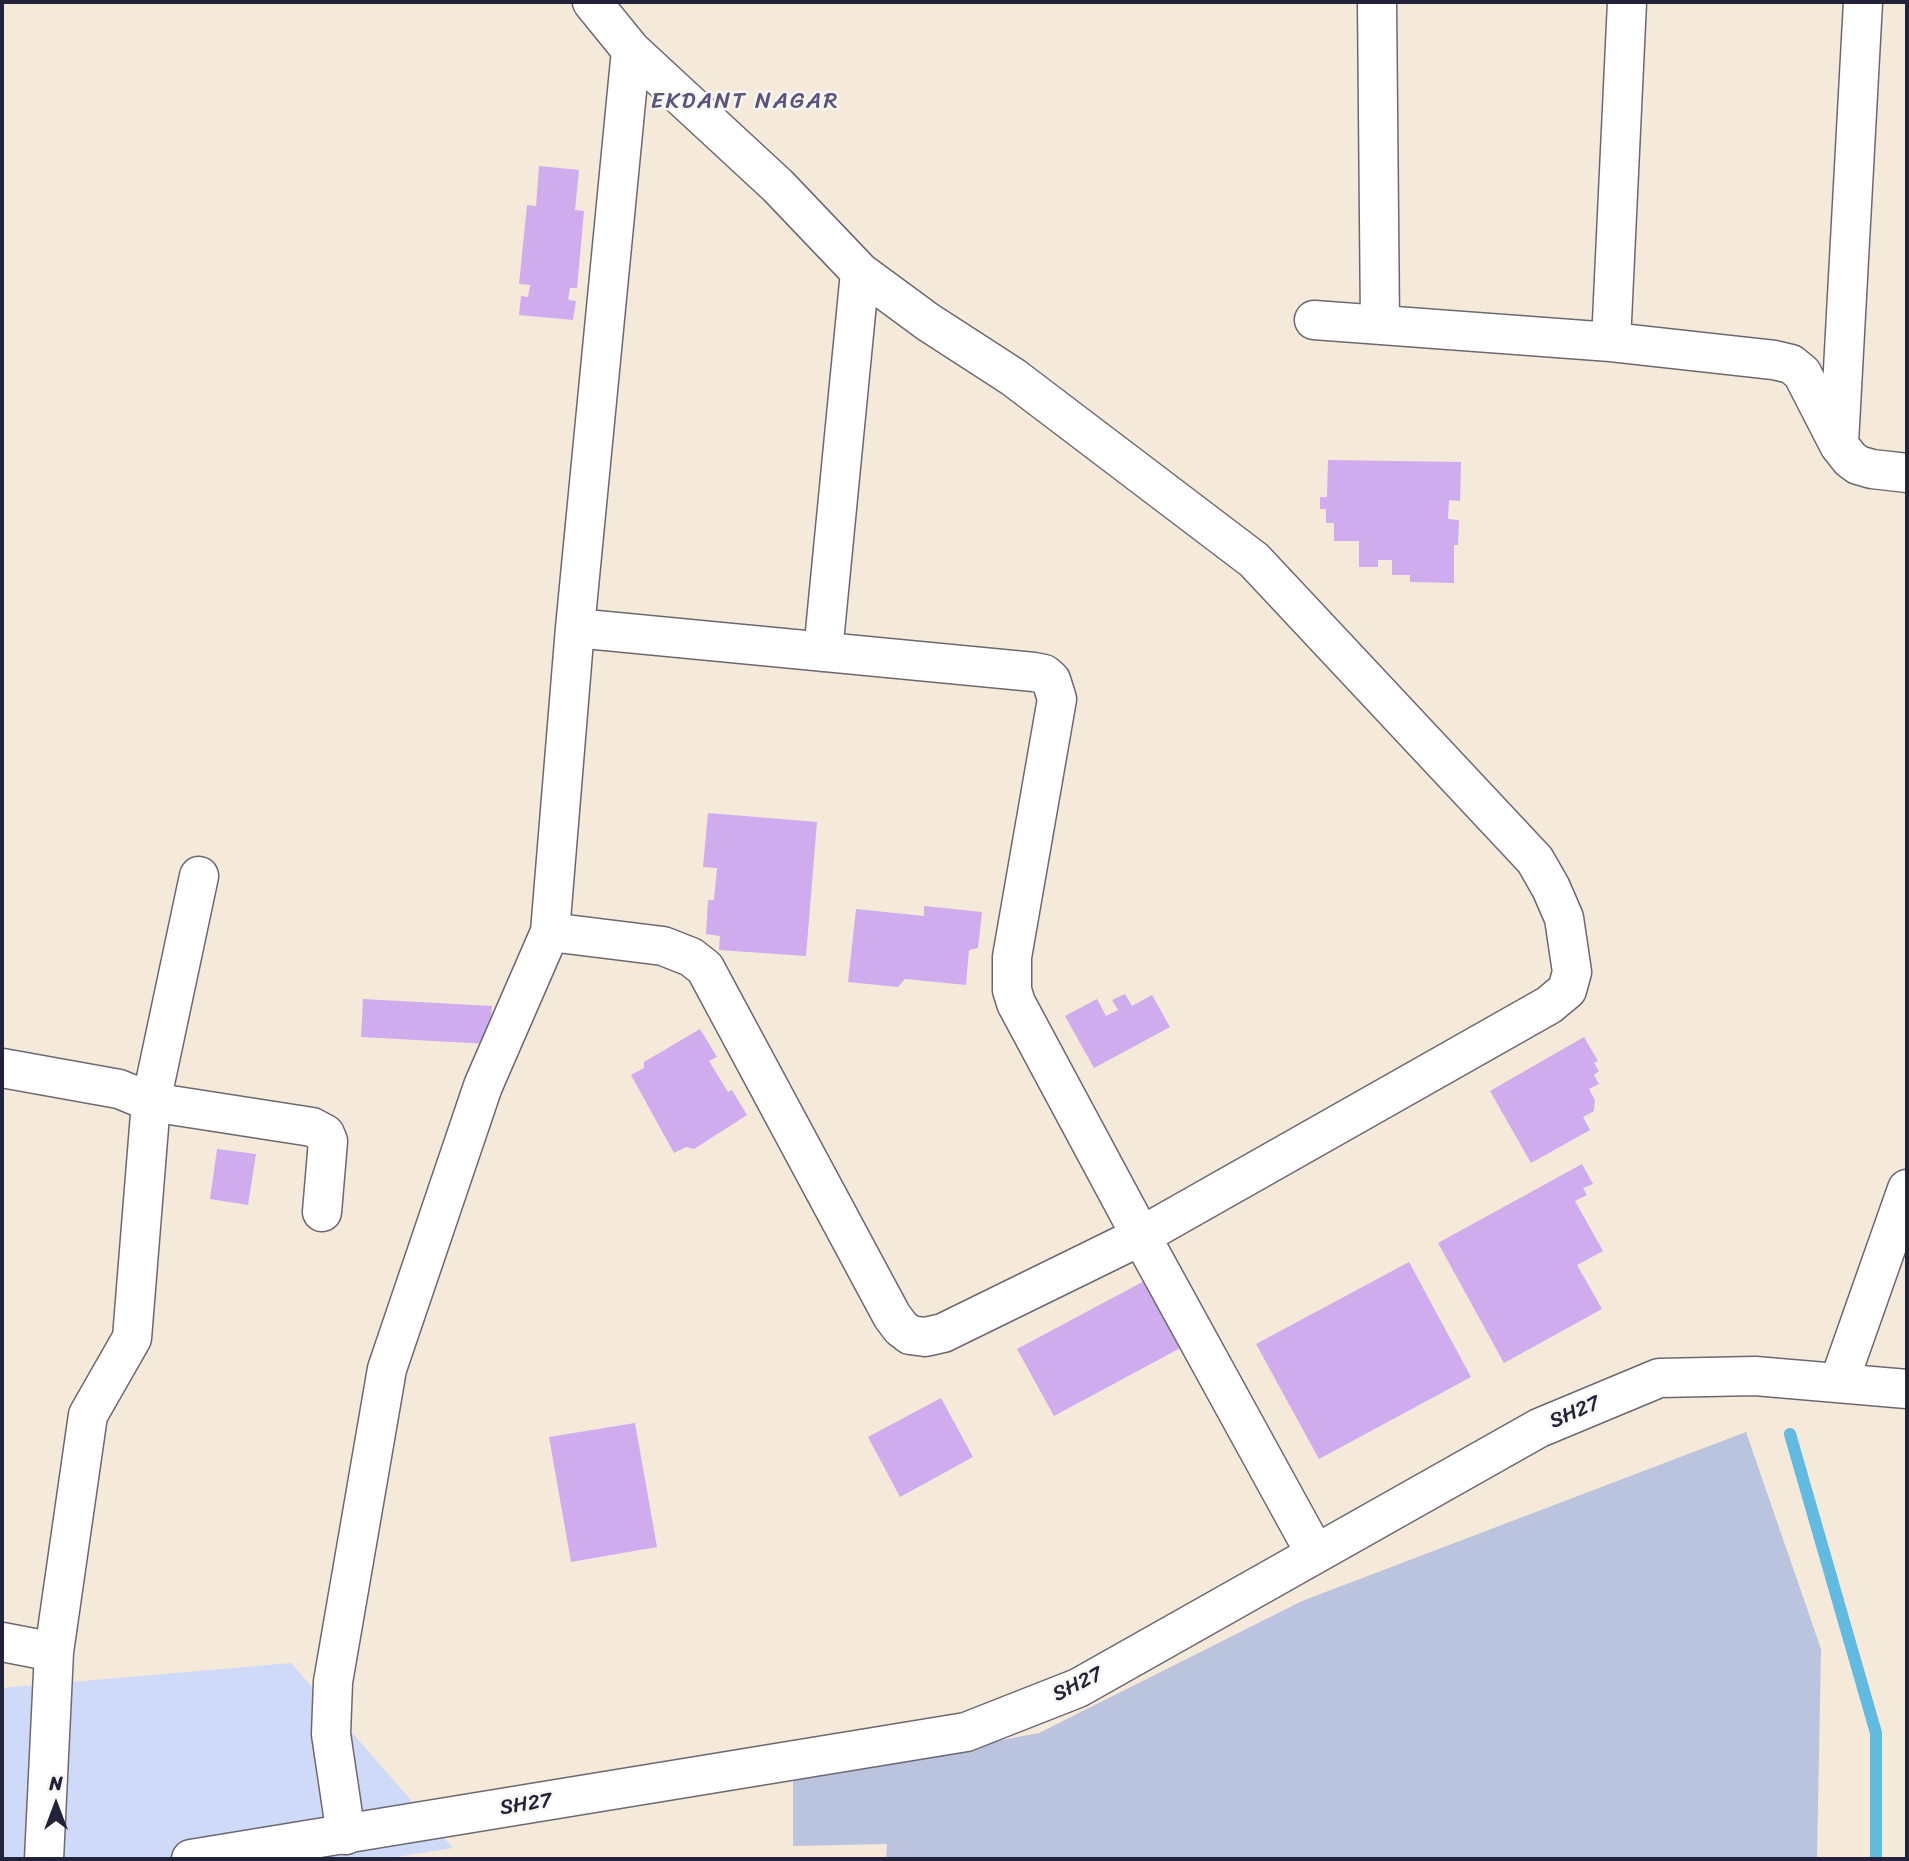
<!DOCTYPE html>
<style>
body{margin:0}
#map{position:relative;width:1909px;height:1861px;overflow:hidden;background:#f5e9d9;font-family:Sriracha,sans-serif}
canvas{display:block}
.frame{position:absolute;inset:0;border:4px solid #22223b;pointer-events:none}
.north{position:absolute;left:21px;top:1770px;width:70px;height:70px;-webkit-text-stroke:5px #f6f6f2;paint-order:stroke;rotate:0deg;font-size:19px;font-weight:700;line-height:28px;text-align:center;color:#22223b}
.north::after{content:'';display:block;margin:auto;width:24px;height:32px;background:#22223b;clip-path:polygon(50% 0,100% 100%,50% 72%,0 100%)}
</style>
<div id="map">
<canvas width="1909" height="1861"></canvas>
<div class="frame"></div>
<div class="north">N</div>
</div>
<script>
const ctx = document.querySelector('canvas').getContext('2d');
ctx.lineJoin = 'round';
function fill(path, color) {
  ctx.fillStyle = color;
  ctx.fill(path, 'evenodd');
}
function shape(rows) {
  const path = new Path2D();
  for (const r of rows) {
    path.moveTo(r[0], r[1]);
    for (let i = 2; i < r.length; i += 2) path.lineTo(r[i], r[i + 1]);
  }
  return path;
}
function strokePath(path, color, width, dash) {
  ctx.strokeStyle = color;
  ctx.lineWidth = width;
  ctx.lineCap = dash ? 'butt' : 'round';
  ctx.setLineDash(dash || []);
  ctx.stroke(path);
}
function drawText(font, color, halo, rows, align = 'center') {
  ctx.font = font + ' Sriracha,sans-serif';
  ctx.lineWidth = 5;
  ctx.setLineDash([]);
  ctx.textBaseline = 'middle';
  ctx.strokeStyle = halo;
  ctx.fillStyle = color;
  for (const [text, x, y, turn = 0] of rows) {
    ctx.save();
    ctx.translate(x, y);
    ctx.rotate((+turn || 0) * Math.PI / 180);
    ctx.textAlign = isNaN(turn) ? turn : align;
    if (halo) ctx.strokeText(text, 0, 0);
    ctx.fillText(text, 0, 0);
    ctx.restore();
  }
}
const built = shape([
 [291,1663,453,1848,384,1859,2,1859,2,1688]
]);
const industrial = shape([
 [1746,1432,1821,1649,1817,1859,886,1859,887,1844,793,1846,793,1779,1039,1733,1302,1601]
]);
const stream = shape([
 [1790,1434,1876,1733,1876,1859]
]);
const building = shape([
 [539,166,579,170,575,210,584,211,577,288,570,288,568,300,576,301,573,320,519,315,521,296,528,297,530,285,519,284,527,205,536,206],
 [1328,460,1461,462,1460,501,1449,500,1448,519,1459,520,1458,545,1454,545,1454,583,1410,582,1410,575,1392,575,1392,560,1378,560,1378,567,1359,567,1359,541,1334,541,1334,523,1326,523,1326,509,1320,509,1320,497,1327,497],
 [708,813,817,822,806,956,719,950,720,936,706,934,708,900,714,900,717,868,703,867],
 [924,906,982,912,978,948,969,950,966,985,905,979,898,987,848,982,856,909,924,916],
 [1125,994,1132,1006,1152,995,1170,1027,1094,1068,1065,1016,1097,999,1106,1016,1118,1010,1112,1000],
 [363,999,492,1006,489,1044,361,1037],
 [700,1029,717,1057,709,1061,728,1092,732,1090,747,1115,694,1149,686,1147,674,1153,631,1075,644,1068,644,1062],
 [1584,1037,1598,1061,1594,1063,1599,1071,1594,1075,1599,1084,1589,1089,1595,1100,1594,1111,1583,1117,1590,1130,1531,1163,1490,1091],
 [217,1149,256,1154,248,1205,210,1199],
 [1582,1164,1593,1184,1583,1188,1587,1195,1575,1201,1603,1251,1577,1265,1602,1309,1504,1363,1438,1243],
 [1409,1262,1471,1377,1319,1459,1256,1344],
 [1148,1279,1184,1346,1054,1416,1017,1349],
 [941,1398,973,1457,900,1497,868,1437],
 [635,1423,657,1547,571,1562,549,1437]
]);
const street = shape([
 [1377,2,1380,324],
 [1314,320,1611,342,1774,360,1791,364,1802,373,1839,445,1850,459,1858,465,1872,469,1907,473],
 [1611,342,1627,2],
 [1839,443,1863,2],
 [575,628,1034,672,1044,674,1051,680,1057,699,1012,957,1012,990,1016,1003,1141,1236,1315,1553],
 [823,652,860,272],
 [550,932,663,946,691,957,705,968,892,1316,901,1328,910,1335,925,1337,943,1333,1141,1236,1549,1005,1567,990,1572,972,1564,918,1551,888,1535,860,1254,560,1013,377,928,322,860,272,778,186,631,50,592,2],
 [2,1068,119,1089,151,1102,312,1127,325,1134,328,1141,322,1212],
 [1839,1382,1907,1189],
 [2,1642,54,1652,88,1415,132,1338,151,1102,199,876],
 [346,1835,331,1734,333,1682,387,1369,483,1086,550,932,575,628,631,50],
 [44,1859,54,1652]
]);
const primary = shape([
 [191,1859,966,1732,1078,1688,1539,1428,1659,1378,1755,1376,1907,1389]
]);
const streetNames = [
 ["SH27",1575,1413,-23],
 ["SH27",1078,1685,-26],
 ["SH27",526,1805,-9]
];
const neighbourhoodNames = [
 ["EKDANT NAGAR",745,102]
];
fill(built, '#cfdaf9');
fill(industrial, '#bac4de');
strokePath(stream, '#61badf', 12);
fill(building, '#ceacee');
strokePath(street, '#6c6872', 41);
strokePath(primary, '#6c6872', 41);
strokePath(street, '#fff', 38);
strokePath(primary, '#fff', 38);
drawText('21px', '#22223b', '#f6f6f2', streetNames);
ctx.letterSpacing = '2px';
drawText('23px', '#5e527a', '#f6f6f2', neighbourhoodNames);
ctx.letterSpacing = '0px';
</script>
